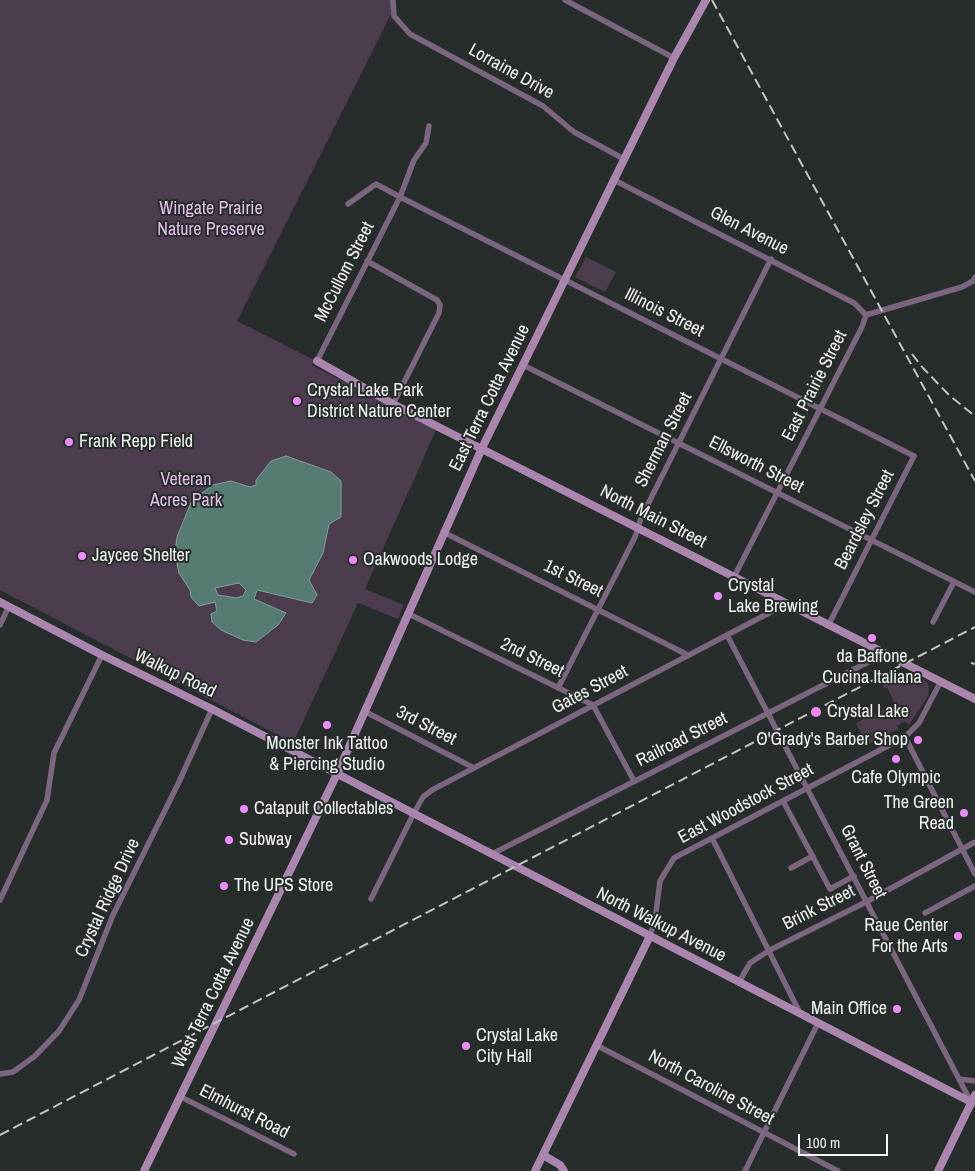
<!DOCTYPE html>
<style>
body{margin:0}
#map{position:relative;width:975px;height:1171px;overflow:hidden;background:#262d2b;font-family:"Archivo Narrow",sans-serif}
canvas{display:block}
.scale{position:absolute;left:798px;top:1134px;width:90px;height:22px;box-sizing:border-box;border:2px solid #eff3f2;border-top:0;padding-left:6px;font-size:15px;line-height:18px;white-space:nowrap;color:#eff3f2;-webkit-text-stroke:4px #262d2b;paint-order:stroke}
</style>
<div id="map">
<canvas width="975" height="1171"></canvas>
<div class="scale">100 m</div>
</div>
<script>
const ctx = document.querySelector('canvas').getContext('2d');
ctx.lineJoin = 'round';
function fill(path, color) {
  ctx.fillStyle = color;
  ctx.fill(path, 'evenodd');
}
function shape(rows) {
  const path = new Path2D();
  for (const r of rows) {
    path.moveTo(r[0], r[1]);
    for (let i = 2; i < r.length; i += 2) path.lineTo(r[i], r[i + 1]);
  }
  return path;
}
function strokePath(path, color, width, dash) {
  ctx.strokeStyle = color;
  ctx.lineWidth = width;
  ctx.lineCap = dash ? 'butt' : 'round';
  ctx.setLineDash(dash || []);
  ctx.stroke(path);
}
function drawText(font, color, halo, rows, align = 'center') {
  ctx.font = font + ' "Archivo Narrow",sans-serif';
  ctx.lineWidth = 4;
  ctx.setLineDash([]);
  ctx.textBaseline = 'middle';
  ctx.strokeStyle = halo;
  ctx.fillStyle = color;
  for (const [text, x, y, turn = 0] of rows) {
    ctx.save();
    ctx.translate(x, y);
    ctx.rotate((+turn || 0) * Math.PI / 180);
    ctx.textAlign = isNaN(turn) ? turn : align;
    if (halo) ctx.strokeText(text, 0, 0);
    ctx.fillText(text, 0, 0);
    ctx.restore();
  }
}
const green = shape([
 [0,0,393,0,393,10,237,321,314,360,312,365,436,430,365,589,404,605,398,619,358,603,293,743,0,590],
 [586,257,616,272,605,292,575,277],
 [907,671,927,682,929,688,928,696,909,725,905,721,897,726,899,729,867,745,856,723,895,704,887,687,884,688,882,685]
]);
const water = shape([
 [286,456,331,472,341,481,341,517,329,524,323,553,309,580,317,595,312,603,257,590,254,599,286,613,278,625,256,642,243,640,221,630,212,622,211,614,217,611,215,602,199,606,191,597,190,590,179,573,175,554,177,537,192,500,213,485,231,481,250,487,256,485,256,480,271,461,286,456],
 [239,583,246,590,243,596,236,598,218,595,215,588,239,583]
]);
const street = shape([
 [393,0,394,16,410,34,543,106,574,132,624,159],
 [565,0,674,58],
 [614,180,854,303,866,315],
 [348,204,376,184,400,197,414,160,426,143,429,126],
 [367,261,437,300,440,305,439,313,393,404],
 [866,315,962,287,973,281,975,277],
 [317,361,400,197,914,456,829,624],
 [523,365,975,592],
 [443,532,688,655],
 [735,575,862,327,866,315],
 [407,613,593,705,634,781],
 [933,622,954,582],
 [0,625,9,606],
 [727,635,971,1102,975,1104],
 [558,688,635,537,641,518,771,259],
 [364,711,474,768],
 [905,737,975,874],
 [783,801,830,889,854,876],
 [712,838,800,1013],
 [492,854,886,653],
 [791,868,813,856],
 [371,899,414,813,423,797,432,790,788,603],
 [0,900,47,800,54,753,102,655],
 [925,913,975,886],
 [650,936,655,920,660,881,674,858,905,737,919,723,941,681],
 [739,982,750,963,770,950,866,902,975,842],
 [596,1045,838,1171],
 [0,1074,13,1072,35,1056,59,1031,79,1000,113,915,178,784,212,709],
 [959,1079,975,1081],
 [181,1097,294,1154],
 [745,1171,818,1023]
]);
const secondary = shape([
 [317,361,393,404,975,699],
 [0,602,102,655,212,709,971,1102],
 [543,1155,560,1165,564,1171],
 [144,1171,337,774,482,448,674,58,706,0],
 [535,1171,650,936],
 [938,1171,975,1095]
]);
const rail = shape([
 [712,0,975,481],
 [912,354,923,368,950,396,975,416],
 [971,663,975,664],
 [0,1135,975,627]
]);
const markers = [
 [297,401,5,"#ec8cfa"],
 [69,442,5,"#ec8cfa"],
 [82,556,5,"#ec8cfa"],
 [353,560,5,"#ec8cfa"],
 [718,596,5,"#ec8cfa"],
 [872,638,5,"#ec8cfa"],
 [816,712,6,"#ec8cfa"],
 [327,725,5,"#ec8cfa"],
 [918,740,5,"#ec8cfa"],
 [896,759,5,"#ec8cfa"],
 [244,809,5,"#ec8cfa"],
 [964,813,5,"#ec8cfa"],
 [229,840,5,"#ec8cfa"],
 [224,886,5,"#ec8cfa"],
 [958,936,5,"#ec8cfa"],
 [897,1009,5,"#ec8cfa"],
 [466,1046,5,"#ec8cfa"]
];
const streetNames = [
 ["Lorraine Drive",511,72,29],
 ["Glen Avenue",749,231,27],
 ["McCullom Street",345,272,-63],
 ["Illinois Street",664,313,27],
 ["East Prairie Street",815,386,-63],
 ["East Terra Cotta Avenue",490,398,-64],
 ["Sherman Street",664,440,-63],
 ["Ellsworth Street",756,465,27],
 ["North Main Street",653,517,27],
 ["Beardsley Street",865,520,-63],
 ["1st Street",573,579,26],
 ["2nd Street",532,658,26],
 ["Walkup Road",175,674,26],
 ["Gates Street",590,690,-28],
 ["3rd Street",426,726,27],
 ["Railroad Street",682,740,-27],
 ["East Woodstock Street",746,804,-28],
 ["Grant Street",863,862,63],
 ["Crystal Ridge Drive",108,898,-65],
 ["Brink Street",819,908,-27],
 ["North Walkup Avenue",661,925,27],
 ["West Terra Cotta Avenue",214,993,-64],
 ["North Caroline Street",711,1088,28],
 ["Elmhurst Road",244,1112,27]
];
const parkNames = [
 ["Wingate Prairie",211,209],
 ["Nature Preserve",211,230],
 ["Veteran",186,480],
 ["Acres Park",186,501]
];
const poiNames = [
 ["Crystal Lake Park",307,391],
 ["District Nature Center",307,412],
 ["Frank Repp Field",79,442],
 ["Jaycee Shelter",92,556],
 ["Oakwoods Lodge",363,560],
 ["Crystal",728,586],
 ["Lake Brewing",728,607],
 ["da Baffone",872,657,"center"],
 ["Cucina Italiana",872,678,"center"],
 ["Crystal Lake",827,712],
 ["O'Grady's Barber Shop",908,740,"right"],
 ["Monster Ink Tattoo",327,744,"center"],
 ["& Piercing Studio",327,765,"center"],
 ["Cafe Olympic",896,778,"center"],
 ["The Green",954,803,"right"],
 ["Read",954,824,"right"],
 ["Catapult Collectables",254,809],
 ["Subway",239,840],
 ["The UPS Store",234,886],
 ["Raue Center",948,926,"right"],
 ["For the Arts",948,947,"right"],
 ["Main Office",887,1009,"right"],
 ["Crystal Lake",476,1036],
 ["City Hall",476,1057]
];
fill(green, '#4c3d4e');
fill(water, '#557b73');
strokePath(water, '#839f99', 1);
strokePath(street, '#7c667f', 5.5);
strokePath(secondary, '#aa86ae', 8);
strokePath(rail, '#c1c6c4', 2, [10, 5]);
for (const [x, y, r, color] of markers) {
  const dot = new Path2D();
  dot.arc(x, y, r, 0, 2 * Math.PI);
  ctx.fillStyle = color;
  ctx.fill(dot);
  strokePath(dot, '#262d2b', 2);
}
drawText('18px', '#eff3f2', '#262d2b', streetNames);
drawText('18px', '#e4bdea', '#262d2b', parkNames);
drawText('18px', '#eff3f2', '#262d2b', poiNames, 'left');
</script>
